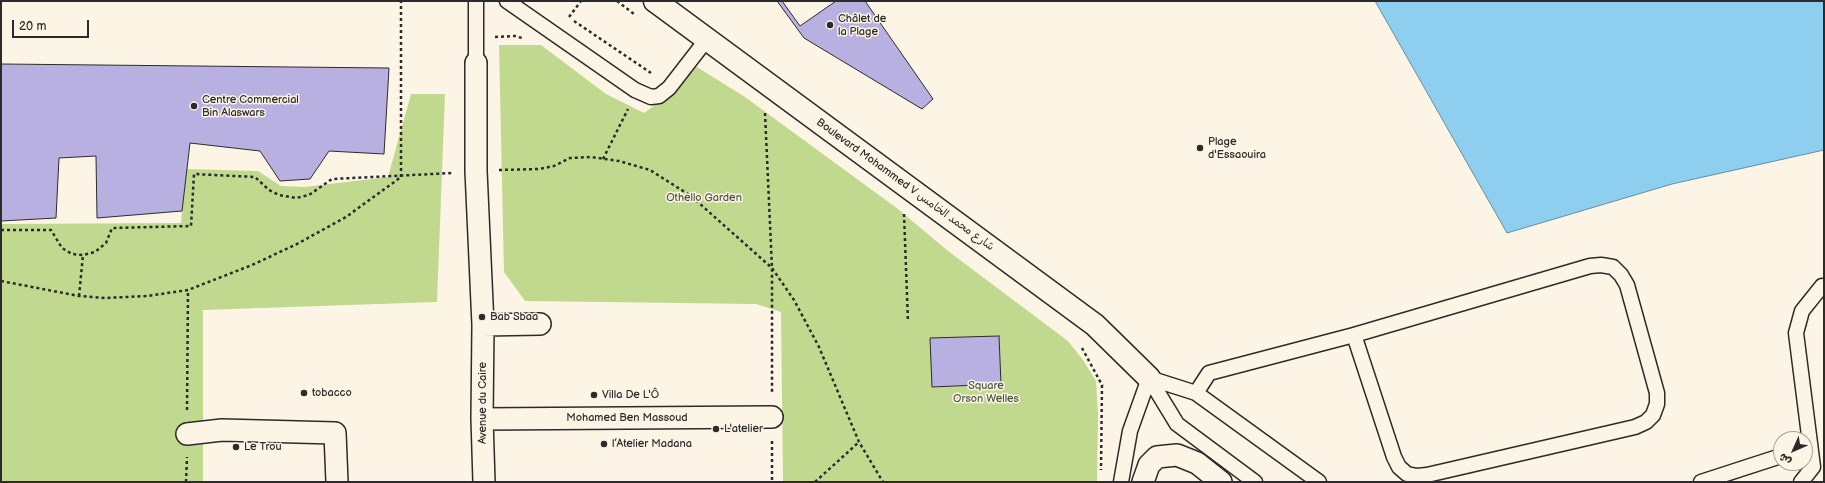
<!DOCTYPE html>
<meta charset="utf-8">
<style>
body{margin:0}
#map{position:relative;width:1825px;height:483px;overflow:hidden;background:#fcf5e5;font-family:"Balsamiq Sans","Playpen Sans Arabic",sans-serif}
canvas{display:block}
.frame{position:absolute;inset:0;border:2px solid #2b2b2b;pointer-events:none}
.north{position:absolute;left:1773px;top:431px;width:40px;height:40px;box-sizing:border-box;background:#fcf5e5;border:1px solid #a8a49b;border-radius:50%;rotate:225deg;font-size:11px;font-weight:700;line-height:16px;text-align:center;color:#2b2b2b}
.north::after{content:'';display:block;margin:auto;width:14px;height:18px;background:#2b2b2b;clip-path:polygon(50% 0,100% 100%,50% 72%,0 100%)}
.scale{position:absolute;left:12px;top:20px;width:77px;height:18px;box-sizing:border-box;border:2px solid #2b2b2b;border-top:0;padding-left:5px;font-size:12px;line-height:14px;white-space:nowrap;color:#2b2b2b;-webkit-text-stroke:3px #fcf5e5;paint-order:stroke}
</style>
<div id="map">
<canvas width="1825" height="483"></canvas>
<div class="frame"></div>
<div class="north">ش</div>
<div class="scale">20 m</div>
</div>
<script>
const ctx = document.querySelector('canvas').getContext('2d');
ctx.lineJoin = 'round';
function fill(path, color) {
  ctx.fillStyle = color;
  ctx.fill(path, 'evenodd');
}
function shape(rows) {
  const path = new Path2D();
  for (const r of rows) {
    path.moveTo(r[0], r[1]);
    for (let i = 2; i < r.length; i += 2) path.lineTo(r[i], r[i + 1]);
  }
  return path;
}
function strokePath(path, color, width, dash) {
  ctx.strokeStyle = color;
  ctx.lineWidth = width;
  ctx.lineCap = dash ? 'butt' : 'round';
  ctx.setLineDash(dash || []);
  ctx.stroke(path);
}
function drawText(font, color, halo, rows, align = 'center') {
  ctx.font = font + ' "Balsamiq Sans","Playpen Sans Arabic",sans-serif';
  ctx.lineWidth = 3;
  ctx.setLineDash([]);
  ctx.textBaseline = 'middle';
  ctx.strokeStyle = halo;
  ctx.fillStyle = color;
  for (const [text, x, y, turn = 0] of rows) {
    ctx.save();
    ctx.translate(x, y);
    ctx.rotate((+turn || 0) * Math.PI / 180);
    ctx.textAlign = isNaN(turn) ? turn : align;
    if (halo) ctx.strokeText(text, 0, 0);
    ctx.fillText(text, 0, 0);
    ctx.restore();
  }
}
const green = shape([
 [499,45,541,45,606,94,644,113,662,100,683,77,697,67,745,97,898,209,948,251,1068,341,1083,360,1096,381,1098,414,1097,482,783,482,781,312,756,304,525,301,504,272],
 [411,94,445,94,437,302,203,310,203,482,1,482,1,224,181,223,185,169,258,171,281,186,304,187,388,177]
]);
const water = shape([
 [1375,1,1824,1,1824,150,1672,184,1507,233,1375,1]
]);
const building = shape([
 [777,1,865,1,933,99,922,109,804,38,777,1],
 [782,1,836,1,800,26,782,1],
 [1,64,389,68,384,154,329,151,310,179,280,181,260,151,190,143,182,211,97,218,96,156,59,158,56,218,1,221,1,64],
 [999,336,1001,384,932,387,930,338,999,336]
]);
const path = shape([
 [617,1,634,14],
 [569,17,581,1],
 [574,21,651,73],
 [495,37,515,36,522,38],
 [765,113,772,268,772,394],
 [603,159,628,109],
 [499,170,539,169,554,166,570,158,591,157,619,161,650,170,691,196,772,268,794,300,819,347,859,442,883,482],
 [401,177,401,1],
 [904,214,908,322],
 [1,230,51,230,62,248,72,254,83,255,95,252,106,243,112,228,191,226,194,174,255,177,269,190,279,195,296,198,309,195,332,179,452,173],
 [1,281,79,296,105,298,147,296,188,290,252,265,297,244,346,217,401,177],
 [79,296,83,255],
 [1082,348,1102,385,1101,470],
 [187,410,188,290],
 [772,441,772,482],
 [186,482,187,457],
 [815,482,859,442]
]);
const service = shape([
 [507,1,635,90,651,97,659,96,669,88,707,39],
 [476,63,476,1],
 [1601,265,1613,267,1621,275,1627,285,1657,393,1657,404,1653,415,1646,422,1635,427,1427,475,1417,476,1407,474,1399,467,1394,457,1354,335,1590,266,1601,265],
 [1149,378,1196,393,1319,482],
 [1149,378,1177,424,1255,482],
 [1196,393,1209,373,1354,335],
 [1121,482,1130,431,1149,378],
 [1701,482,1781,456],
 [1801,482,1813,467,1796,333,1802,311,1822,286,1824,286]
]);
const pedestrian = shape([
 [476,63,476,171,483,325,482,419,484,482],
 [483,325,540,324],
 [482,419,772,417],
 [187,434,222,430,335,433,337,482],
 [1143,482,1149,465,1157,457,1177,455,1197,463,1221,482]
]);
const tertiary = shape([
 [655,1,1095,325,1149,378]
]);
const markers = [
 [830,25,4,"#2b2b2b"],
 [194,106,4,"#2b2b2b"],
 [1200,148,4,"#2b2b2b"],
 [482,317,4,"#2b2b2b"],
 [304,393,4,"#2b2b2b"],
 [594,395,4,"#2b2b2b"],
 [716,429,4,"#2b2b2b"],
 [604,444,4,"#2b2b2b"],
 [236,447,4,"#2b2b2b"]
];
const poiNames = [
 ["Châlet de",838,19],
 ["la Plage",838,32],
 ["Centre Commercial",202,100],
 ["Bin Alaswars",202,113],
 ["Plage",1208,142],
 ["d'Essaouira",1208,155],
 ["Bab Sbaa",490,317],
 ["tobacco",312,393],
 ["Villa De L'Ô",602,395],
 ["L'atelier",724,429],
 ["l’Atelier Madana",612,444],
 ["Le Trou",244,447]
];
const streetNames = [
 ["Boulevard Mohammed V شارع محمد الخامس",905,185,36],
 ["Avenue du Caire",483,403,-90],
 ["Mohamed Ben Massoud",627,418]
];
const parkNames = [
 ["Othello Garden",704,198],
 ["Square",986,386],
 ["Orson Welles",986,399]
];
fill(green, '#c1d98f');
fill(water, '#8eceef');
strokePath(water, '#668da1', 1);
fill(building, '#b9b0e2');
strokePath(building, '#2b2b2b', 1);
strokePath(service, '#2b2b2b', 17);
strokePath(pedestrian, '#2b2b2b', 24);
strokePath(tertiary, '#2b2b2b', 25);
strokePath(path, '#2b2b2b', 2.5, [3, 3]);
strokePath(service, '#fcf5e5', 14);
strokePath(pedestrian, '#fcf5e5', 21);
strokePath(tertiary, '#fcf5e5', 22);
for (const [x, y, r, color] of markers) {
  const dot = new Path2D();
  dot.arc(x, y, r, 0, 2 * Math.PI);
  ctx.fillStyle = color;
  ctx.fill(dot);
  strokePath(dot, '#fcf5e5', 1.5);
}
drawText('11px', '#2b2b2b', '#fcf5e5', poiNames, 'left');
drawText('11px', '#2b2b2b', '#fcf5e5', streetNames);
drawText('11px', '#505644', '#fcf5e5', parkNames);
</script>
